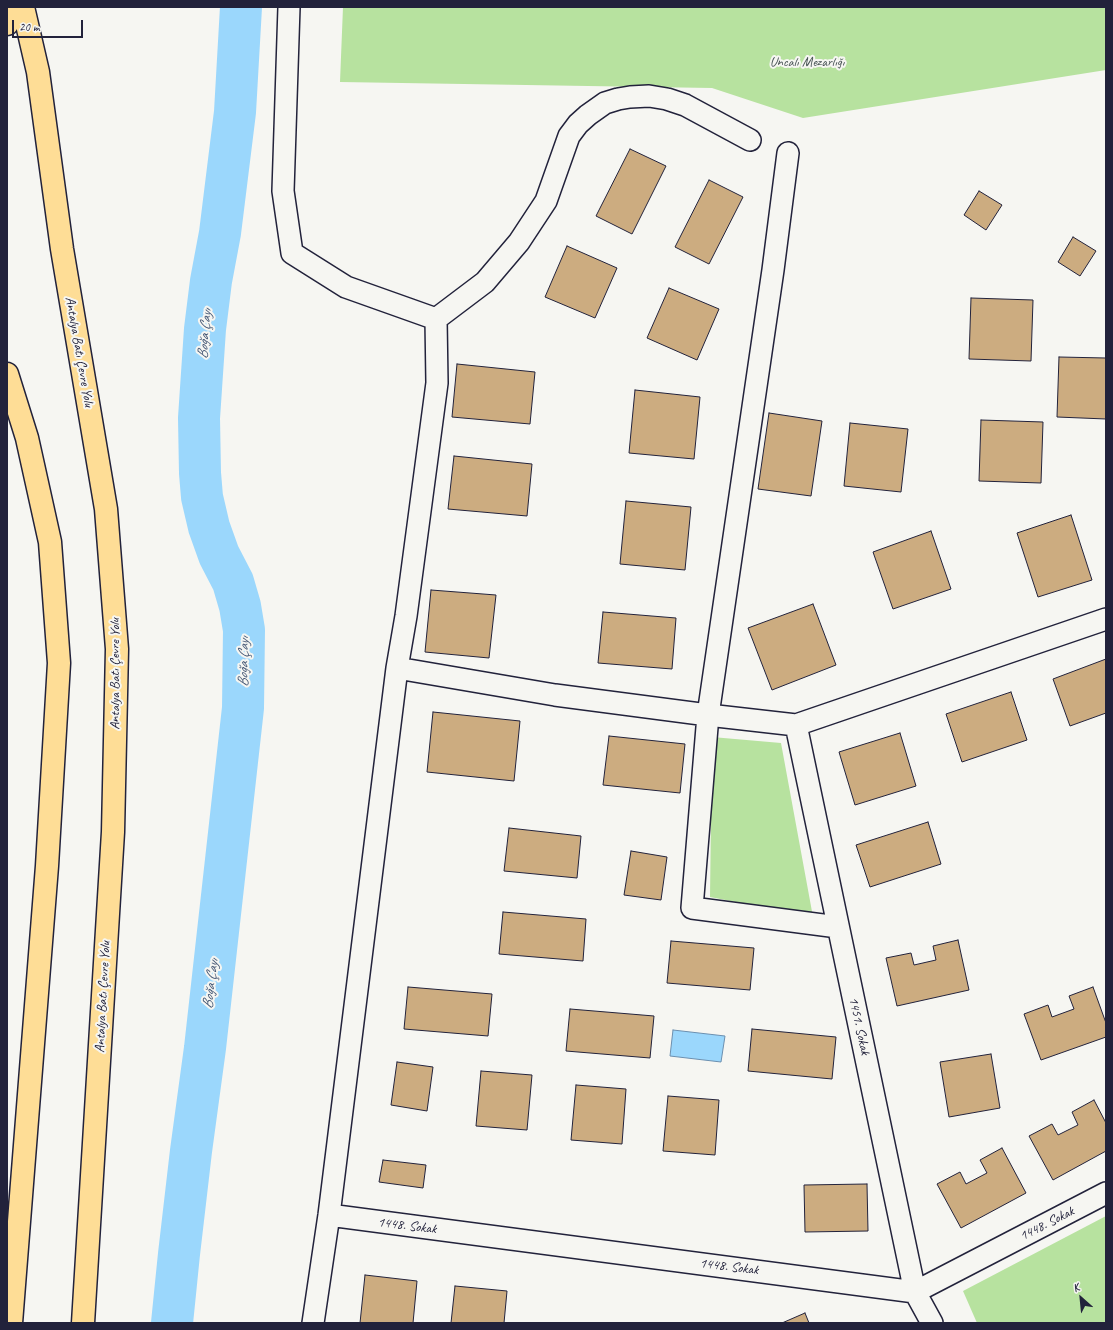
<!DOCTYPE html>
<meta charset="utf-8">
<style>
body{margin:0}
#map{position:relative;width:1113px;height:1330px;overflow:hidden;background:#f6f6f2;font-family:Caveat,sans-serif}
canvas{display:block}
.frame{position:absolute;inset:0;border:8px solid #22223b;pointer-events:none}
.north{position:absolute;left:1061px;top:1278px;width:40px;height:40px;-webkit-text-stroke:3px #f6f6f2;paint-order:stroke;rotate:333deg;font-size:11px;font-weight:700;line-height:16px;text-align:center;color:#22223b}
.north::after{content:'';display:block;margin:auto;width:14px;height:18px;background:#22223b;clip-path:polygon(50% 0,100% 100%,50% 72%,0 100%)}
.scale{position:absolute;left:12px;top:20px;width:71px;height:18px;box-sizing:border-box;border:2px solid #22223b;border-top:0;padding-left:5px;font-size:12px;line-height:14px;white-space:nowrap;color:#22223b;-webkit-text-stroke:3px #f6f6f2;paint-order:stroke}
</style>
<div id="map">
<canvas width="1113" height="1330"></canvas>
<div class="frame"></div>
<div class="north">K</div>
<div class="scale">20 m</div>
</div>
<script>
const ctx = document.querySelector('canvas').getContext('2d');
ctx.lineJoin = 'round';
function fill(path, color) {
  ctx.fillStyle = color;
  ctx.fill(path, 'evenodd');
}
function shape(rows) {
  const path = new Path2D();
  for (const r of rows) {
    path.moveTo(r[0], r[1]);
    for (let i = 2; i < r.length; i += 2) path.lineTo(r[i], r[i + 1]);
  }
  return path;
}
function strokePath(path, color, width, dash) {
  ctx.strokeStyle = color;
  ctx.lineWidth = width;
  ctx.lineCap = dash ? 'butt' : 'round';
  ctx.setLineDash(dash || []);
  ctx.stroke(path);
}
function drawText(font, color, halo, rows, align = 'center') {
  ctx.font = font + ' Caveat,sans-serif';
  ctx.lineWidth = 4;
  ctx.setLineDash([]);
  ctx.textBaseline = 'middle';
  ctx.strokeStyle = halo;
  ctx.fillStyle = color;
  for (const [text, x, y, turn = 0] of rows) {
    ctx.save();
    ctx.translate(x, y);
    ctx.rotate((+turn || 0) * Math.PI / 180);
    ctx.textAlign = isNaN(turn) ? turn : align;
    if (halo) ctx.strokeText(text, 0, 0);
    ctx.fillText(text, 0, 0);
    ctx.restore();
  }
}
const green = shape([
 [343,7,1106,7,1106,70,803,118,712,88,340,82],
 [712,737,781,743,813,917,710,897],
 [1106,1216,1106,1323,977,1323,963,1291]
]);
const water = shape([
 [673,1030,725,1036,721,1062,670,1056,673,1030]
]);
const river = shape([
 [172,1323,179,1254,191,1151,205,1048,243,708,244,630,240,606,233,582,219,555,209,527,202,497,200,473,199,418,205,329,211,281,220,233,235,112,241,7]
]);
const building = shape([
 [630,149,666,166,632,234,596,216,630,149],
 [709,180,743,197,709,264,675,247,709,180],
 [979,191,1002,205,986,230,964,215,979,191],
 [1073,237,1096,251,1080,276,1058,262,1073,237],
 [567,246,617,268,595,318,545,297,567,246],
 [669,288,719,309,697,360,647,338,669,288],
 [971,298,1033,300,1031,361,969,359,971,298],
 [1059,357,1106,358,1106,419,1057,417,1059,357],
 [457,364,535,372,530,424,452,417,457,364],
 [635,390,700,397,694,459,629,453,635,390],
 [769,413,822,421,811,496,758,489,769,413],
 [981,420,1043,422,1041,483,979,481,981,420],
 [850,423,908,429,901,492,844,486,850,423],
 [454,456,532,464,527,516,448,509,454,456],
 [626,501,691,507,685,570,620,564,626,501],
 [1071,515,1092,580,1038,597,1017,533,1071,515],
 [931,531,951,589,893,609,873,552,931,531],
 [431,590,496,595,489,658,425,652,431,590],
 [813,604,836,665,772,690,748,628,813,604],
 [603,612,676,618,672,669,598,663,603,612],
 [1106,659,1106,713,1070,726,1053,679,1106,659],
 [1011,692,1027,740,962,762,946,714,1011,692],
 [433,712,520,721,514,781,427,772,433,712],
 [900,733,916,786,855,805,839,752,900,733],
 [609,736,685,744,680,793,603,785,609,736],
 [928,822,941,864,870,887,856,845,928,822],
 [509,828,581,836,577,878,504,871,509,828],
 [631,851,667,857,661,900,624,895,631,851],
 [503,912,586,919,583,961,499,954,503,912],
 [958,940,969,990,897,1006,886,958,911,953,914,965,936,960,933,946,958,940],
 [671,941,754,948,750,990,667,983,671,941],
 [408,987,492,994,488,1036,404,1029,408,987],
 [1093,987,1106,1023,1106,1037,1041,1060,1024,1014,1048,1005,1052,1017,1074,1009,1069,996,1093,987],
 [570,1009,654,1016,650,1058,566,1051,570,1009],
 [752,1029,836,1037,832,1079,748,1071,752,1029],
 [991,1054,1000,1108,949,1117,940,1062,991,1054],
 [397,1062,433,1067,427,1111,391,1105,397,1062],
 [481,1071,532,1075,527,1130,476,1126,481,1071],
 [576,1085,626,1089,622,1144,571,1140,576,1085],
 [668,1096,719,1100,715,1155,663,1151,668,1096],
 [1094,1100,1106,1123,1106,1151,1053,1180,1029,1136,1052,1124,1058,1135,1078,1125,1072,1112,1094,1100],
 [1002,1148,1026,1193,961,1228,937,1184,960,1172,966,1184,987,1173,980,1160,1002,1148],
 [383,1160,426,1165,423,1188,379,1182,383,1160],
 [867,1184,868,1231,805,1232,804,1185,867,1184],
 [365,1275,417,1281,413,1323,360,1323,365,1275],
 [455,1286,507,1291,504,1323,451,1323,455,1286],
 [805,1313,809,1323,782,1323,805,1313]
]);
const minor = shape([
 [289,7,283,191,292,253,346,287,436,319,437,383,406,616,397,668,329,1215,313,1323],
 [788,153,773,270,708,715,692,908,838,927],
 [436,319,485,282,519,242,546,201,569,136,578,124,588,115,605,103,618,99,630,97,649,96,667,99,685,105,750,140],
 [397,668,555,695,708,715,796,725,1106,619],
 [796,725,915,1292,932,1323],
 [329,1215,915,1292,1106,1193]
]);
const trunk = shape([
 [23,7,38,72,62,249,106,509,117,649,113,832,83,1323],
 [7,24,15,7],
 [7,374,27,438,50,542,59,663,47,866,11,1323]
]);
const parkNames = [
 ["Uncalı Mezarlığı",807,62]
];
const streetNames = [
 ["Antalya Batı Çevre Yolu",79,352,80],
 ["Antalya Batı Çevre Yolu",115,674,-90],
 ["Antalya Batı Çevre Yolu",103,997,-87],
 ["1451. Sokak",859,1026,78],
 ["1448. Sokak",1047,1224,-27],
 ["1448. Sokak",407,1226,7],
 ["1448. Sokak",729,1267,7]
];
const waterNames = [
 ["Boğa Çayı",205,334,-85],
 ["Boğa Çayı",244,662,-89],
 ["Boğa Çayı",211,984,-83]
];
fill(green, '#b7e29f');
fill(water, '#9bd7fc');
strokePath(water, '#6b8faf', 1);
strokePath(river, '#9bd7fc', 42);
fill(building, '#ccac80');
strokePath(building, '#22223b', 1);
strokePath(minor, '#22223b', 24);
strokePath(trunk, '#22223b', 25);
strokePath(minor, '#f6f6f2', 21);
strokePath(trunk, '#fedd96', 22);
drawText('14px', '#475254', '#f6f6f2', parkNames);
drawText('14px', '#22223b', '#f6f6f2', streetNames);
drawText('italic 15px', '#465875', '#f6f6f2', waterNames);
</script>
